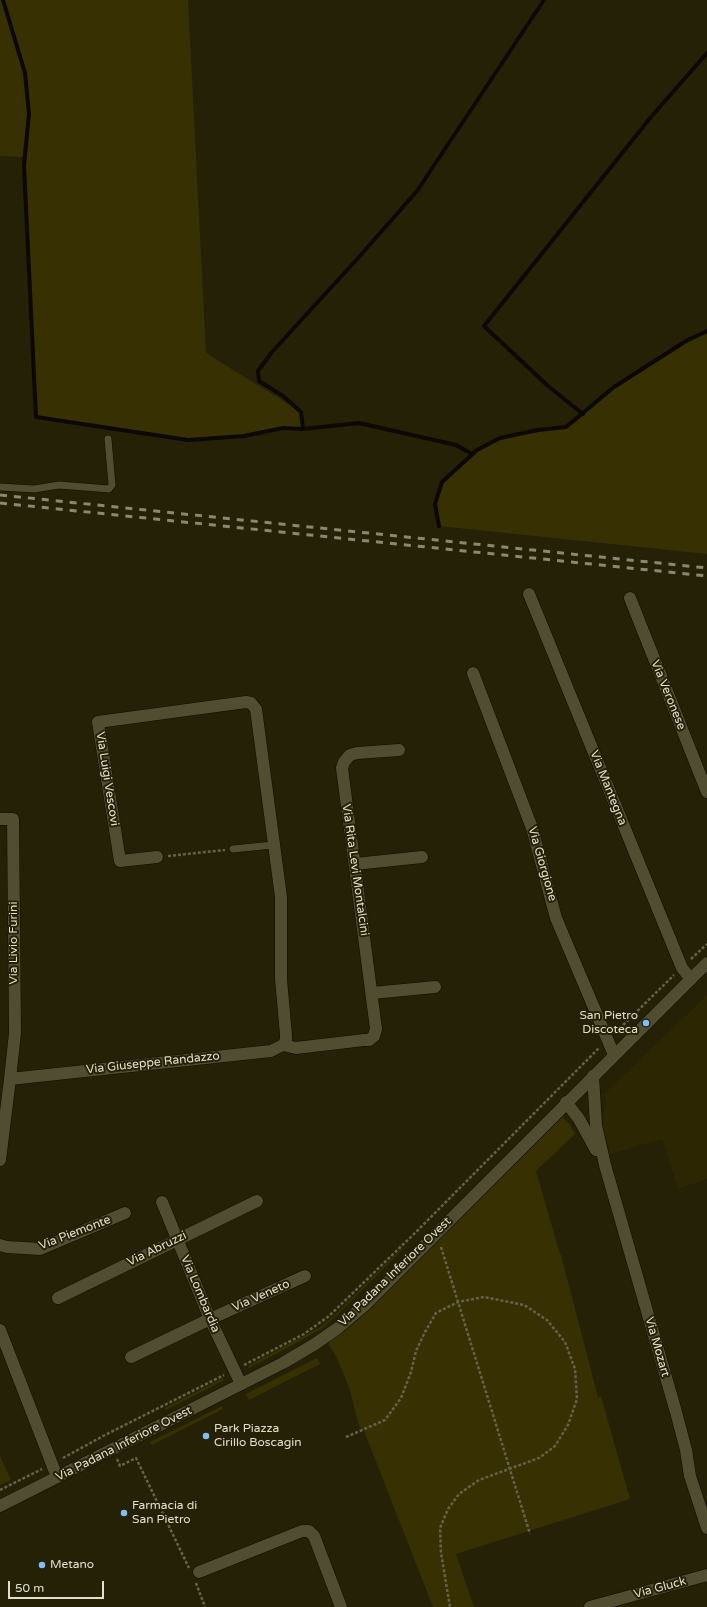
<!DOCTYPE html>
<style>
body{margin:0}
#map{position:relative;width:707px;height:1607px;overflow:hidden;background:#252106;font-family:"Varela Round",sans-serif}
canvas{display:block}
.scale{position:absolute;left:8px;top:1581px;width:96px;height:18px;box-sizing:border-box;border:2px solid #e1dfcf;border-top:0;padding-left:5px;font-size:12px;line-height:14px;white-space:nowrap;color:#e1dfcf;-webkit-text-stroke:3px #252106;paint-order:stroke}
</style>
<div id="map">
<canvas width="707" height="1607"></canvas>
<div class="scale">50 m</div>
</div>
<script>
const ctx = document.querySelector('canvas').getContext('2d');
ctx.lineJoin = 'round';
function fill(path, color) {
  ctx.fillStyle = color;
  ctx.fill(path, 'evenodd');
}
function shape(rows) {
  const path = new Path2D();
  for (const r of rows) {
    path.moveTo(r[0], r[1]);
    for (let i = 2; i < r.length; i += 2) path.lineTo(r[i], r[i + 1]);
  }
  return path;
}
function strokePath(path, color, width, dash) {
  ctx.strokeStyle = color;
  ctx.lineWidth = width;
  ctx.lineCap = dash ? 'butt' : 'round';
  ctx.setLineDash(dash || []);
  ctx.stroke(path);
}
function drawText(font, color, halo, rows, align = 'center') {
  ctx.font = font + ' "Varela Round",sans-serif';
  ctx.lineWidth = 4;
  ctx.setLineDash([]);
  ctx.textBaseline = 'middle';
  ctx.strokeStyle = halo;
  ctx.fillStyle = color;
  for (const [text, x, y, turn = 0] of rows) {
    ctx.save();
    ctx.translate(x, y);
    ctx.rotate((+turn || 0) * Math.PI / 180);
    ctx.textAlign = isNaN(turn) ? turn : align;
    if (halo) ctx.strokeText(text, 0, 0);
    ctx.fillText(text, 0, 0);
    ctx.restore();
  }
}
const built = shape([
 [707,995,707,1179,678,1189,662,1139,610,1154,603,1126,606,1098,603,1095]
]);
const green = shape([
 [0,0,188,0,206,353,301,412,303,429,283,428,244,436,188,440,36,417,26,235,24,157,0,156],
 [707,331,707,554,439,526,435,504,442,482,472,454,500,438,538,430,566,427,614,387,686,341],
 [562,1117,570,1125,575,1134,536,1171,560,1254,561,1255,598,1397,601,1396,630,1499,456,1554,474,1607,433,1607,364,1431,359,1426,349,1387,336,1356,329,1345,329,1341,355,1322],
 [402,1248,403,1249,337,1315,322,1328,300,1341,249,1368,248,1366,322,1326,336,1314],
 [317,1358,320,1364,249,1400,246,1394],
 [223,1378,224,1380,166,1410,165,1408],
 [222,1406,223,1409,152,1445,150,1442],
 [0,1456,11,1480,0,1485]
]);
const stream = shape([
 [3,0,25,73,29,114,24,165,36,417,188,440,244,436,283,428,303,429],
 [583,414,548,386,484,326,651,117,707,53],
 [472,454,456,445,359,423,303,429,301,412,283,396,259,381,258,371,272,352,359,257,417,191,544,0],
 [439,526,435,504,442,482,477,450,500,438,538,430,566,427,614,387,686,341,707,331]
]);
const path = shape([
 [168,856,225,850],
 [691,959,707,944],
 [616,1032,674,975],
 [441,1247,530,1534],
 [244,1365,304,1334,329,1316,417,1231,599,1048],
 [346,1437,385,1420,401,1398,411,1372,416,1351,425,1332,436,1313,458,1302,484,1297,524,1305,547,1320,565,1342,575,1369,577,1399,568,1425,555,1446,539,1458,479,1480,459,1494,448,1509,440,1528,441,1553,450,1607],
 [63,1458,105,1435,224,1375],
 [117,1459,120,1466,136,1458,189,1568],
 [0,1490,42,1469],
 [196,1583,205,1607]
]);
const service = shape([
 [0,487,34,489,59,485,109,489,112,485,108,439],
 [233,849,273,845]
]);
const minor = shape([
 [529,594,682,968,691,979],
 [630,598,707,792],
 [473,673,532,828,556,918,614,1055],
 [0,819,13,819,15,1033,10,1079],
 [157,857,120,861,98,722,246,702,251,703,256,709,281,897,281,979,286,1035,286,1040,283,1045],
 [355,864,422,857],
 [372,993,435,987],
 [593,1076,596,1125,605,1165,676,1412,686,1450,690,1476,707,1528],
 [566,1102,579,1119,596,1150],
 [0,1160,10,1079,271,1051,283,1045,296,1048,364,1040,369,1040,374,1036,376,1029,342,768,344,762,350,755,357,753,399,750],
 [162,1202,210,1319,241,1384],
 [0,1245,7,1247,40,1249,125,1213],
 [58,1298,257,1201],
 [0,1330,57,1477],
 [131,1357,210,1319,305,1276],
 [199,1572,302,1531,309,1531,314,1536,341,1607],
 [590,1607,707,1575]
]);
const tertiary = shape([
 [0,1506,283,1363,315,1344,338,1328,365,1305,707,963]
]);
const rail = shape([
 [0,495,707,568],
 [0,503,707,576]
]);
const markers = [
 [646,1023,4,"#81bdfa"],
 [206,1436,4,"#81bdfa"],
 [124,1513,4,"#81bdfa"],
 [42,1565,4,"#81bdfa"]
];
const streetNames = [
 ["Via Veronese",668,695,68],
 ["Via Luigi Vescovi",107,779,81],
 ["Via Mantegna",608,788,68],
 ["Via Giorgione",542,864,74],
 ["Via Rita Levi Montalcini",355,870,82],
 ["Via Livio Furini",14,943,-90],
 ["Via Giuseppe Randazzo",153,1063,-6],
 ["Via Piemonte",75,1233,-21],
 ["Via Abruzzi",157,1249,-26],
 ["Via Padana Inferiore Ovest",395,1272,-44],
 ["Via Lombardia",200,1294,67],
 ["Via Veneto",261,1296,-24],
 ["Via Mozart",657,1347,74],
 ["Via Padana Inferiore Ovest",124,1444,-27],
 ["Via Gluck",660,1588,-15]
];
const poiNames = [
 ["San Pietro",638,1016,"right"],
 ["Discoteca",638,1030,"right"],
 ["Park Piazza",214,1429],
 ["Cirillo Boscagin",214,1443],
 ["Farmacia di",132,1506],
 ["San Pietro",132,1520],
 ["Metano",50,1565]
];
fill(built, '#2c2602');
fill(green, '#363003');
strokePath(stream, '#0c0800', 4);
strokePath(service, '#0f0a00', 8);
strokePath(minor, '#0f0a00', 13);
strokePath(tertiary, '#0f0a00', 13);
strokePath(path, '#65624b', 2.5, [3, 2]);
strokePath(service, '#514d31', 7);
strokePath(minor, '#514d31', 12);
strokePath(tertiary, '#514d31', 12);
strokePath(rail, '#8a8872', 3, [7, 7]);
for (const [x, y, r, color] of markers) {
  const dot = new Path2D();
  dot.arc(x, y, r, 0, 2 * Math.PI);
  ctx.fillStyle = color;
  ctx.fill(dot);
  strokePath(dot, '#252106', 1.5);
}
drawText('12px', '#e1dfcf', '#252106', streetNames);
drawText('12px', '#e1dfcf', '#252106', poiNames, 'left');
</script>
